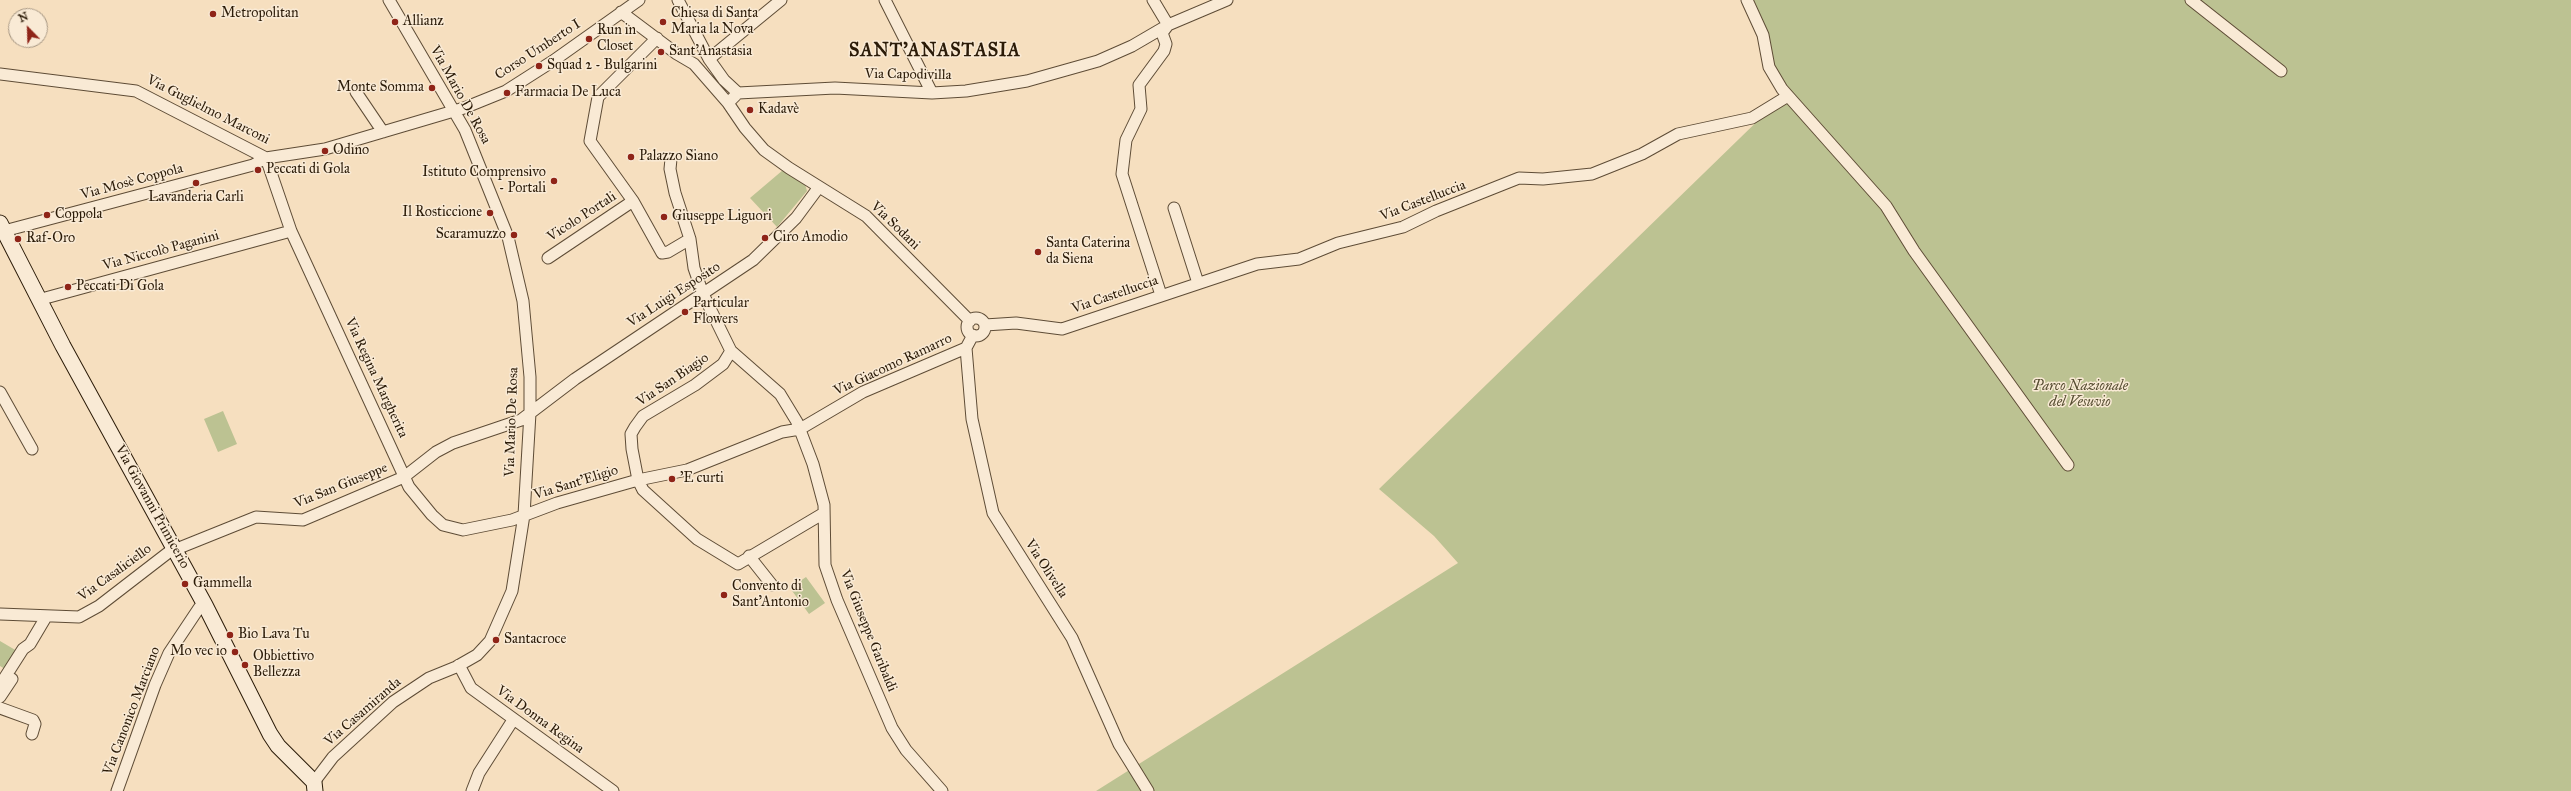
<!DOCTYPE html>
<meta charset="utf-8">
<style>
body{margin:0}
#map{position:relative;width:2571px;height:791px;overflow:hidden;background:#f6dfbf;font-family:"IM FELL Great Primer",serif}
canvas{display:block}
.north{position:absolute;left:8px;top:8px;width:40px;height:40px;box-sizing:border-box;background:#f9ead5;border:1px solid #a79783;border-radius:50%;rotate:337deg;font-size:11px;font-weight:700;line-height:16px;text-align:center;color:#2b1b08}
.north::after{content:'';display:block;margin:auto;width:14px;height:18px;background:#8f2418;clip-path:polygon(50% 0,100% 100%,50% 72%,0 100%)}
</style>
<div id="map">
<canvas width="2571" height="791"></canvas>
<div class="north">N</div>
</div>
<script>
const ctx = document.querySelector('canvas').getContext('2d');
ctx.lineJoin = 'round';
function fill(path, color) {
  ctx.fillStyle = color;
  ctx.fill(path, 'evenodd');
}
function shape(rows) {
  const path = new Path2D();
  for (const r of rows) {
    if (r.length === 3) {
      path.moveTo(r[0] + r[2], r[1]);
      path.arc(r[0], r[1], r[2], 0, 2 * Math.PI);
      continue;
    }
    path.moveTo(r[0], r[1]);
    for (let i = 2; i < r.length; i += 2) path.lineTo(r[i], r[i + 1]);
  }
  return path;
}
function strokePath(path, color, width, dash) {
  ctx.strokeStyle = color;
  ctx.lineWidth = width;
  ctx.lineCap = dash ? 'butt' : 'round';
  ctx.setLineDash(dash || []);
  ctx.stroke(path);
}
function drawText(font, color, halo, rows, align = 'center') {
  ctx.font = font + ' "IM FELL Great Primer",serif';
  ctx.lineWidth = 3;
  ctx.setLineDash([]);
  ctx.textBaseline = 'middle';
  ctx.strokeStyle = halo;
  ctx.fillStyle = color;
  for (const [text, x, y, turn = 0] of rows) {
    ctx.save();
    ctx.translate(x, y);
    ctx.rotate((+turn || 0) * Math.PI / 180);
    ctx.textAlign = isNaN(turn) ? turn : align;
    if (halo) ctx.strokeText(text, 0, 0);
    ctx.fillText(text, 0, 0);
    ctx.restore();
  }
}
const green = shape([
 [1751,0,2571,0,2571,791,1096,791,1458,563,1434,536,1379,489,1776,103,1779,95,1772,80],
 [783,170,805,184,807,191,777,227,750,198],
 [223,411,237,444,218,452,204,419],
 [806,577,825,603,809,614,790,588],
 [0,641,17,651,5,669,0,666]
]);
const street = shape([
 [885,0,932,93],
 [1153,0,1168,25,1162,33,1166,44,1164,51,1139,85,1141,109,1126,140,1122,174,1161,295],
 [1747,0,1763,35,1769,67,1782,89,1886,206,1914,251,2068,465],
 [2191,0,2281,71],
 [621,12,677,54,694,64,728,103,738,93,724,80,709,59,678,0],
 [657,38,598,97,590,141,633,201,662,253,668,252,690,239],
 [709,59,781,0],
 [0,74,136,91,266,158,325,149,464,108,506,91,553,61,639,0],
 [356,92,383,132],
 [738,93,835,88,932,93,966,91,1027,81,1098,61,1132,46,1168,25,1227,0],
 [728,103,745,128,764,150,789,168,866,216,970,321],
 [671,159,670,169,675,193,690,239,694,268,703,294,731,351,780,394,797,422,813,464,824,505,825,565,837,600,892,728,906,750,942,791],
 [1174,208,1198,283],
 [4,231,253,165,266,158,291,231,409,487,432,515,443,525,463,530,512,520,557,503,638,480,687,470,782,432,800,429,863,392,966,348,973,335],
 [548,258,633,201],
 [38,300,291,231],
 [976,327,9],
 [985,325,1016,323,1062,329,1257,264,1299,259,1338,243,1403,227,1436,211,1519,178,1543,179,1592,174,1642,154,1678,134,1752,118,1788,96],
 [966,348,972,419,993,513,1072,638,1119,744,1148,791],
 [731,351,723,364,695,385,643,416,635,427,631,434,632,449,638,480,643,490,697,539,738,564,824,513],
 [0,392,32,449],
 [749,556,772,585],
 [0,614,79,617,99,606,169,552,256,517,303,520,404,477,436,452,453,443,521,420,575,379,753,260,796,218,819,187],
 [459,665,471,688,613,791],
 [0,685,23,649,30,644,46,617],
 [0,697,12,679],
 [0,708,33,720,35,724,32,734],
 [314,782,333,757,393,702,429,678,456,667,477,655,490,641,512,591,524,515,530,413,530,377,523,301,508,237,465,130,389,0],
 [117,791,155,685,169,653,199,608,205,605],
 [472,791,479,773,513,720]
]);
const secondary = shape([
 [0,223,63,346,205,605,270,734,278,746,314,782,315,791]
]);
const markers = [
 [213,14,4,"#8f2418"],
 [395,22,4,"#8f2418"],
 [663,22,4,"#8f2418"],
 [589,39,4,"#8f2418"],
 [661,52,4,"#8f2418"],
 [539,66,4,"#8f2418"],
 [432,88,4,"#8f2418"],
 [507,93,4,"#8f2418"],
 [750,110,4,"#8f2418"],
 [325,151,4,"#8f2418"],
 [631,157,4,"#8f2418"],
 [258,170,4,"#8f2418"],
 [554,181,4,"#8f2418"],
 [196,183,4,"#8f2418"],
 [490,213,4,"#8f2418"],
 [47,215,4,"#8f2418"],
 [664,217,4,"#8f2418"],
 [514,235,4,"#8f2418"],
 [765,238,4,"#8f2418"],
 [18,239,4,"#8f2418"],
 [1038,252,4,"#8f2418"],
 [68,287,4,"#8f2418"],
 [685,312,4,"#8f2418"],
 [672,479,4,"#8f2418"],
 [185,584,4,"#8f2418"],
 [724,595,4,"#8f2418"],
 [230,635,4,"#8f2418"],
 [496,640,4,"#8f2418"],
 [235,652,4,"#8f2418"],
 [245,665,4,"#8f2418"]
];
const poiNames = [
 ["Metropolitan",221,14],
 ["Chiesa di Santa",671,14],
 ["Maria la Nova",671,30],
 ["Allianz",403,22],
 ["Run in",597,31],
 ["Closet",597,47],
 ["Sant'Anastasia",669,52],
 ["Squad 2 - Bulgarini",547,66],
 ["Monte Somma",424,88,"right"],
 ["Farmacia De Luca",515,93],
 ["Kadavè",758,110],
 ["Odino",333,151],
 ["Palazzo Siano",639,157],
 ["Peccati di Gola",266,170],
 ["Istituto Comprensivo",546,173,"right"],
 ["- Portali",546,189,"right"],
 ["Lavanderia Carli",196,198,"center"],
 ["Il Rosticcione",482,213,"right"],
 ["Coppola",55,215],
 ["Giuseppe Liguori",672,217],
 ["Scaramuzzo",506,235,"right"],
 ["Ciro Amodio",773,238],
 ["Raf-Oro",26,239],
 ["Santa Caterina",1046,244],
 ["da Siena",1046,260],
 ["Peccati Di Gola",76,287],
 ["Particular",693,304],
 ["Flowers",693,320],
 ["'E curti",680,479],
 ["Gammella",193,584],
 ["Convento di",732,587],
 ["Sant'Antonio",732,603],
 ["Bio Lava Tu",238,635],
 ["Santacroce",504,640],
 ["Mo vec io",227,652,"right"],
 ["Obbiettivo",253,657],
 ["Bellezza",253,673]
];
const streetNames = [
 ["Corso Umberto I",538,50,-33],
 ["Via Capodivilla",908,75,1],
 ["Via Mario De Rosa",460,95,61],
 ["Via Guglielmo Marconi",208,110,27],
 ["Via Mosè Coppola",132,182,-15],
 ["Via Castelluccia",1423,201,-21],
 ["Vicolo Portali",582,217,-33],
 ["Via Sodani",895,226,44],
 ["Via Niccolò Paganini",161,251,-15],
 ["Via Luigi Esposito",674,295,-33],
 ["Via Castelluccia",1115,295,-19],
 ["Via Giacomo Ramarro",893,365,-25],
 ["Via Regina Margherita",376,378,65],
 ["Via San Biagio",673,380,-34],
 ["Via Mario De Rosa",512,422,-88],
 ["Via Sant'Eligio",576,483,-17],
 ["Via San Giuseppe",341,486,-22],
 ["Via Giovanni Primicerio",152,507,61],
 ["Via Olivella",1046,569,57],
 ["Via Casaliciello",115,573,-36],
 ["Via Giuseppe Garibaldi",868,631,68],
 ["Via Canonico Marciano",132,711,-69],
 ["Via Casamiranda",363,712,-41],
 ["Via Donna Regina",540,720,36]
];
const parkNames = [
 ["Parco Nazionale",2080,387],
 ["del Vesuvio",2080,403]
];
const districtNames = [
 ["SANT'ANASTASIA",935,52]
];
fill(green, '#bcc292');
strokePath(street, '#5e4c36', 13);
strokePath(secondary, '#2b1b08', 17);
strokePath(street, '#f9ead5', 11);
strokePath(secondary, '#f9ead5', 15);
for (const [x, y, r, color] of markers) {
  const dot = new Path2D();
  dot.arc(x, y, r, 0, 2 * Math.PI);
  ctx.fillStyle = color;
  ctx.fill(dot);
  strokePath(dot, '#f9ead5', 1.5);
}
drawText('14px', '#2b1b08', '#f9ead5', poiNames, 'left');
drawText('14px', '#2b1b08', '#f9ead5', streetNames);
drawText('italic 14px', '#564d31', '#f9ead5', parkNames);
ctx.letterSpacing = '1px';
drawText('bold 18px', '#2b1b08', '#f9ead5', districtNames);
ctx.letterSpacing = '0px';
</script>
